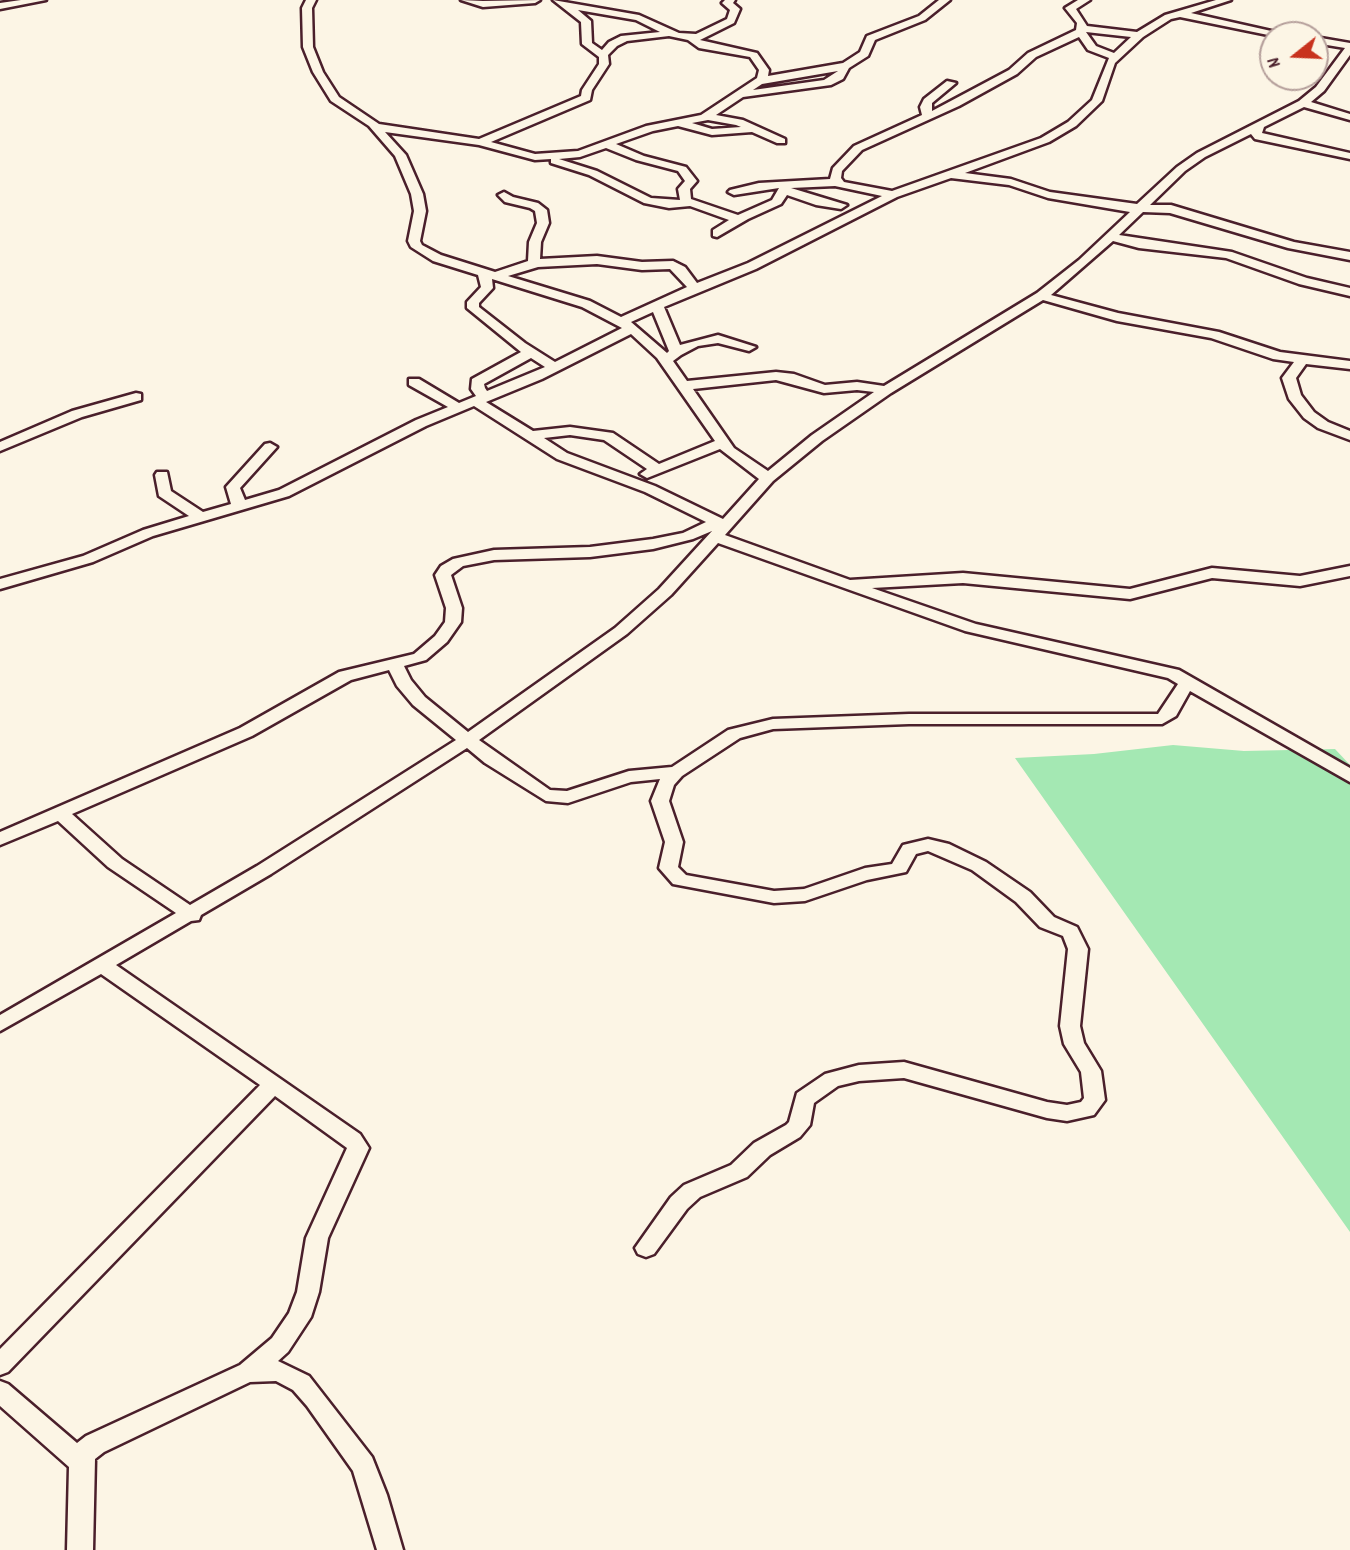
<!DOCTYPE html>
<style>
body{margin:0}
#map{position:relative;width:1350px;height:1550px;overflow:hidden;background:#fcf5e5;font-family:Dekko,sans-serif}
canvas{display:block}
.north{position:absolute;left:1259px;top:21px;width:70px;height:70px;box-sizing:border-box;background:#fcf5e5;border:2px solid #b59f9b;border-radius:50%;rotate:252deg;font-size:19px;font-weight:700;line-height:28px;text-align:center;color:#4a1f2b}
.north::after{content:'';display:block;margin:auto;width:24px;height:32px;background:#c8321e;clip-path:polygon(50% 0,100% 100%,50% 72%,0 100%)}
</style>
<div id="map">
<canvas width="1350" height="1550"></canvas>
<div class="north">N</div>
</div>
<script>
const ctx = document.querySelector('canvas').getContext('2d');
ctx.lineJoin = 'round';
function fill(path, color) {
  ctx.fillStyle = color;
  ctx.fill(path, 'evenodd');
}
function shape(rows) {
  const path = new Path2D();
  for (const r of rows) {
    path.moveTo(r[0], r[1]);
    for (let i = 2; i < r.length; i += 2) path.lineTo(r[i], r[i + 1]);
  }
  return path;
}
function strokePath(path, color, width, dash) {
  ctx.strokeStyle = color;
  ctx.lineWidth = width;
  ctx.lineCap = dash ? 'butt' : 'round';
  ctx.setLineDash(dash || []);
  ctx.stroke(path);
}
const green = shape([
 [1173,745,1244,751,1335,749,1350,765,1350,1232,1015,758,1094,754]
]);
const minor = shape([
 [21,0,46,0,0,9,0,3,21,0],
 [306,0,316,0,312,8,313,47,323,72,339,97,379,124,479,139,581,96,582,90,599,64,599,57,582,44,581,22,553,0,639,15,679,33,696,34,727,19,730,10,722,3,725,0,735,0,733,3,740,9,734,23,700,40,757,53,769,70,768,76,843,63,860,52,867,36,919,16,939,0,950,0,925,20,875,40,868,56,849,68,843,79,831,85,743,97,716,115,743,120,785,139,785,143,777,143,752,132,712,135,678,126,653,131,616,144,644,156,686,167,697,181,690,189,691,199,738,215,772,200,779,188,734,195,728,192,730,190,759,183,830,179,833,168,854,146,922,115,920,107,924,99,947,81,956,83,932,103,932,111,1009,70,1028,53,1076,30,1077,23,1065,8,1078,0,1090,0,1076,9,1087,26,1137,32,1165,15,1216,0,1231,0,1191,13,1289,35,1273,36,1180,17,1171,19,1143,37,1115,63,1102,101,1076,126,1049,142,965,173,1011,179,1050,192,1137,204,1177,167,1197,153,1299,101,1316,87,1345,48,1315,43,1315,37,1350,43,1350,55,1324,91,1311,102,1350,114,1350,120,1304,107,1264,127,1262,133,1350,153,1350,159,1255,139,1251,134,1205,157,1185,171,1150,205,1171,205,1294,242,1350,252,1350,260,1288,248,1170,213,1143,212,1119,235,1232,252,1307,278,1350,288,1350,296,1299,284,1226,258,1139,248,1113,241,1051,295,1118,313,1219,332,1280,352,1350,361,1350,369,1306,364,1296,378,1301,395,1314,412,1328,422,1350,431,1350,440,1318,428,1304,418,1289,399,1282,378,1294,362,1273,359,1211,338,1117,321,1043,300,891,393,822,441,773,481,725,535,850,580,963,573,1130,589,1212,568,1300,576,1350,566,1350,576,1300,586,1212,578,1130,599,963,583,872,588,976,624,1179,670,1350,768,1350,782,1190,691,1176,716,1162,724,909,724,773,729,740,738,682,776,674,785,669,801,683,842,678,867,686,875,774,891,804,889,865,868,892,864,903,845,928,839,949,844,986,862,1030,892,1054,917,1077,927,1088,949,1080,1026,1084,1043,1101,1071,1105,1100,1094,1115,1067,1121,1047,1118,904,1078,859,1081,838,1086,814,1103,810,1125,800,1137,770,1155,747,1177,700,1197,687,1209,654,1254,646,1257,638,1254,635,1248,671,1197,684,1185,731,1165,754,1143,786,1125,789,1122,797,1093,825,1074,859,1065,904,1062,1047,1102,1067,1105,1081,1102,1084,1098,1081,1072,1064,1044,1060,1026,1068,949,1063,936,1040,927,1016,902,972,870,928,851,916,854,906,872,867,880,805,901,774,903,673,884,659,868,665,842,651,801,660,779,631,782,568,803,546,801,485,763,467,748,271,874,201,915,199,920,191,921,116,965,360,1134,369,1148,328,1238,319,1292,311,1317,288,1352,278,1361,309,1376,372,1457,387,1495,403,1550,377,1550,353,1471,307,1406,293,1390,276,1381,250,1382,104,1452,95,1459,93,1550,67,1550,69,1467,0,1406,0,1381,8,1384,77,1443,86,1436,240,1365,272,1338,289,1313,297,1292,306,1238,347,1148,275,1096,8,1372,0,1375,0,1349,260,1085,101,974,0,1031,0,1015,176,913,108,867,58,821,0,845,0,832,240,728,339,672,414,654,435,636,445,622,446,608,435,575,441,566,453,559,494,550,590,547,653,539,683,533,706,522,645,492,557,459,474,406,426,426,289,496,153,536,93,562,0,589,0,579,83,556,143,530,189,516,159,496,155,475,157,472,167,472,171,491,203,512,231,504,226,487,265,444,270,443,277,447,240,488,245,500,279,490,416,420,448,407,409,385,409,379,419,379,459,403,476,396,471,389,472,379,521,352,467,308,467,302,481,287,478,275,433,261,411,247,408,241,414,211,411,194,395,156,369,126,331,101,313,72,303,47,302,8,306,0],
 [578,10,636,20,660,32,621,36,609,42,602,50,592,43,591,21,578,10],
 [1086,32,1131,37,1114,53,1096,46,1086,32],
 [669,36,688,40,699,48,750,57,759,70,757,78,701,115,646,126,578,151,535,154,491,142,590,100,592,90,609,64,608,55,617,46,627,41,669,36],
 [1079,37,1088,50,1109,58,1092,100,1068,122,1041,138,892,191,844,182,841,178,842,171,862,150,959,106,1017,74,1036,57,1079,37],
 [838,71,824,80,753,90,762,84,838,71],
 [708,120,736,125,741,127,712,129,692,123,708,120],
 [385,132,479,145,535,160,551,159,551,163,589,175,644,203,669,208,690,206,729,220,713,230,713,236,717,237,748,219,781,204,787,195,816,205,841,209,847,205,791,188,835,186,882,196,748,263,697,283,685,267,673,261,642,262,597,256,540,259,541,242,549,223,547,210,538,203,513,197,504,192,498,195,505,202,530,208,535,211,537,223,529,242,528,261,495,272,441,255,422,245,420,241,426,211,423,194,406,155,385,132],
 [606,148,636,160,678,171,685,181,678,189,680,200,651,198,597,171,559,159,580,157,606,148],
 [951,178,1009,185,1048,198,1130,212,1079,260,1037,293,884,386,857,382,825,385,794,374,776,372,687,381,673,361,681,355,698,346,718,343,749,351,756,347,718,335,680,345,664,307,756,269,897,197,951,178],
 [597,264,642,270,670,269,687,287,621,317,590,301,508,276,538,267,597,264],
 [492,279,582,307,622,328,555,362,525,343,479,307,479,303,493,288,492,279],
 [653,312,669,351,667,353,631,322,653,312],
 [631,334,657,358,715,441,659,464,613,433,570,427,533,431,486,402,542,379,631,334],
 [531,358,545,367,487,391,485,388,484,384,531,358],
 [776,380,824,393,857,390,874,392,812,435,768,471,734,448,693,389,776,380],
 [570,435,604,440,647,469,640,474,647,478,720,449,759,479,723,519,655,486,567,453,544,438,570,435],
 [712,531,659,589,615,628,468,732,425,697,411,680,404,666,426,660,447,642,461,622,462,608,451,575,463,566,494,560,590,557,653,549,693,539,712,531],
 [718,543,965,631,1168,678,1178,684,1158,714,909,714,773,719,728,730,672,767,629,771,567,791,550,790,479,740,627,634,671,595,718,543],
 [389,670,397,686,413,705,456,740,257,866,190,905,122,859,72,814,252,736,351,680,389,670],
 [461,0,483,1,540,0,535,3,483,7,461,0],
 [136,393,141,394,141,400,82,417,0,451,0,442,72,411,136,393]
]);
fill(green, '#a4e8b3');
strokePath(minor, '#4a1f2b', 5);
fill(minor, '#fcf5e5');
</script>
